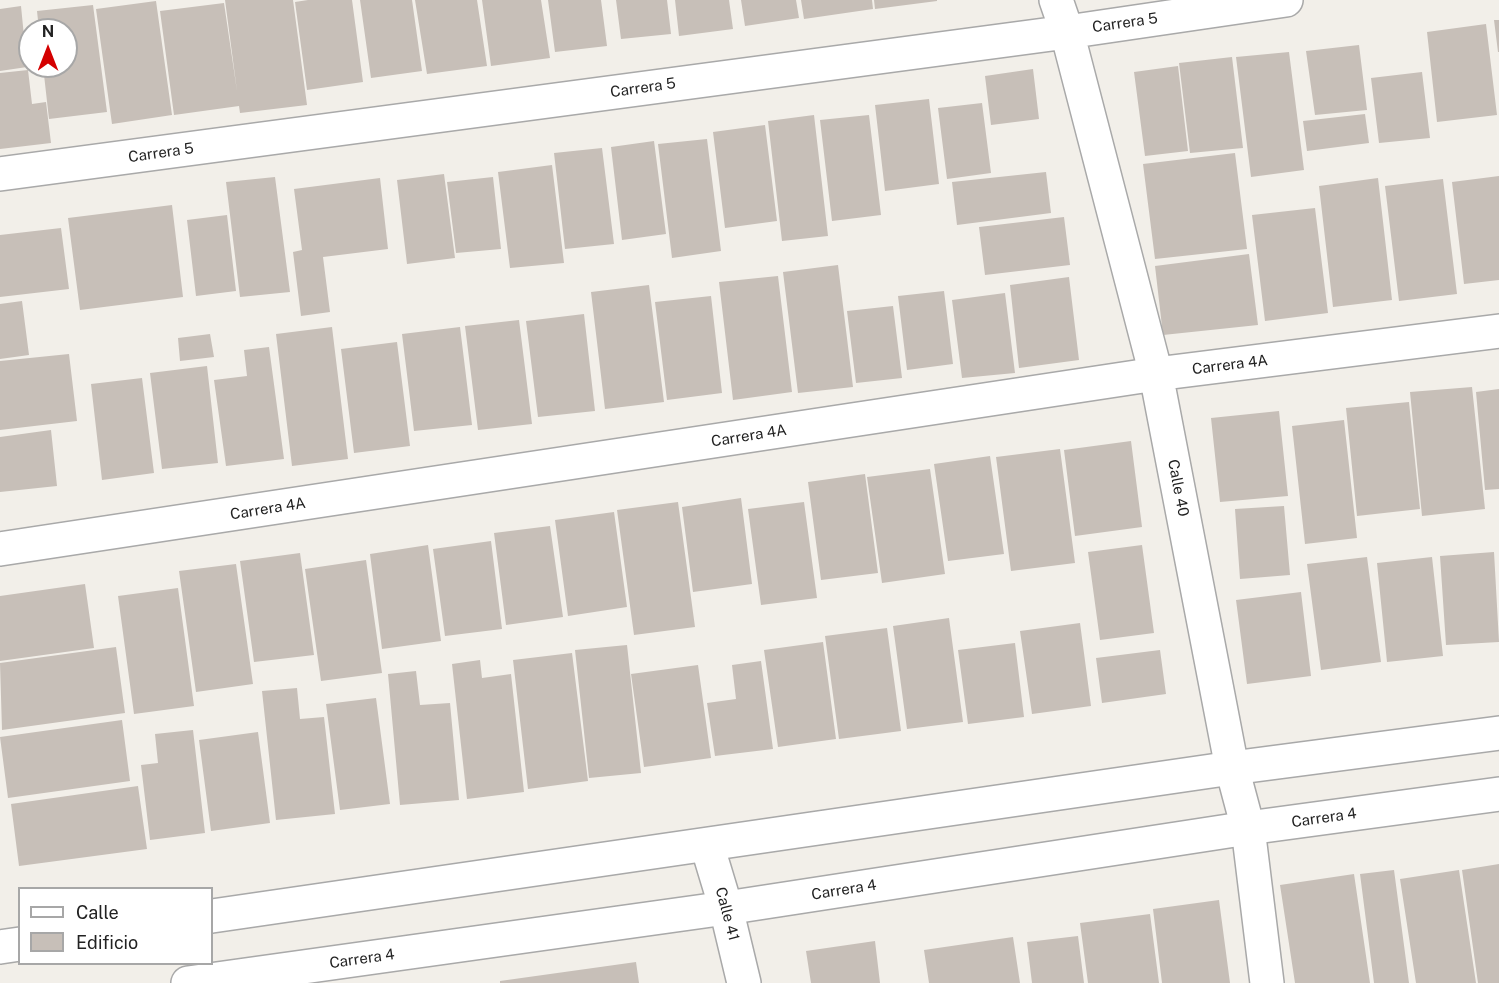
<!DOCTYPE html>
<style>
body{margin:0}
#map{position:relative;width:1499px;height:983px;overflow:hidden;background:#f2efe9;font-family:"Public Sans",sans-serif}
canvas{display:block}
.legend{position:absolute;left:18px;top:887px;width:195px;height:78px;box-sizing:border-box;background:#fff;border:2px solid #a7a7a7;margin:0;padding:8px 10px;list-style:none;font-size:18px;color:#222}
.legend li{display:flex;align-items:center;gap:12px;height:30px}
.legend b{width:30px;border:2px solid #a7a7a7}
.north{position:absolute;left:18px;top:18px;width:60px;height:60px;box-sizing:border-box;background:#fff;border:2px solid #a7a7a7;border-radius:50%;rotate:0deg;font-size:16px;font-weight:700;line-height:24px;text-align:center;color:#222}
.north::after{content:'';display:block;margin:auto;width:21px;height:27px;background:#d40000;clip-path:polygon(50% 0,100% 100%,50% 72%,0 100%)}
</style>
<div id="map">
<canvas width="1499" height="983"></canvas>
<ul class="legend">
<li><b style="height:8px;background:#fff"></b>Calle</li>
<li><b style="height:16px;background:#c7bfb8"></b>Edificio</li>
</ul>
<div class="north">N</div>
</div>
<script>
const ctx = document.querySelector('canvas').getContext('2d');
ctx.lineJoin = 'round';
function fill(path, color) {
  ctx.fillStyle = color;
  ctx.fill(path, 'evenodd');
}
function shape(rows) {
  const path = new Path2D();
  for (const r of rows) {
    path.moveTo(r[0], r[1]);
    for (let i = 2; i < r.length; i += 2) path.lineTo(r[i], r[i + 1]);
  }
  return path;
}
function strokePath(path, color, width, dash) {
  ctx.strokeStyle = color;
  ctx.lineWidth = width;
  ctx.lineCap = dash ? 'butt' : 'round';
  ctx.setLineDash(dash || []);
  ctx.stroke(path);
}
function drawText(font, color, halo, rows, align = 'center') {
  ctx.font = font + ' "Public Sans",sans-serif';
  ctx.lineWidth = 4.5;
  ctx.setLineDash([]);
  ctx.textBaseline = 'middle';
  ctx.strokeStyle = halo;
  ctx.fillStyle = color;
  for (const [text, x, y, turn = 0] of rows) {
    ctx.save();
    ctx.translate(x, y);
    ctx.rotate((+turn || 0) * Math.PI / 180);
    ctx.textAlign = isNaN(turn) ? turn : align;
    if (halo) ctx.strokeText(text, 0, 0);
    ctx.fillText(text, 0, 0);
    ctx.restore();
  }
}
const building = shape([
 [225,0,293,0,307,105,240,113,239,106,174,115,160,11,224,3,237,91],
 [308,0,352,0,363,82,307,90,295,2],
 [360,0,412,0,422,71,371,78],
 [415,0,477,0,487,66,427,74],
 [482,0,541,0,550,58,491,66],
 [548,0,601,0,607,46,555,52],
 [616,0,667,0,671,34,621,39],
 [675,0,729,0,733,29,679,36],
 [741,0,796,0,799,18,745,26],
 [801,0,872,0,873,9,804,19],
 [874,0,937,0,937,1,875,9],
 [156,1,172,115,112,124,96,9],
 [93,5,107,112,49,119,43,66,66,66,66,30,39,30,37,11],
 [21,6,27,67,0,71,0,9],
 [1494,20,1499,20,1499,52,1498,52],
 [1486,24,1497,115,1437,122,1427,32],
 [1359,45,1367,110,1315,115,1306,51],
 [1289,52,1304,170,1251,177,1236,57],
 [1232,57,1243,148,1190,153,1179,63],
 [1178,66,1188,151,1145,156,1134,72],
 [1033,69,1039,119,991,125,985,76],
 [28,70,32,104,46,102,51,143,0,149,0,73],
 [1422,72,1430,138,1379,143,1371,78],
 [929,99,939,184,885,191,875,105],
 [982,103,991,173,947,179,938,108],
 [1365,114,1369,143,1307,151,1303,121],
 [814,115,828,236,782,241,768,121],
 [869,115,881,215,832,221,820,120],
 [765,125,777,221,725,228,713,132],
 [707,139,721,251,672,258,658,144],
 [654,141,666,234,622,240,611,147],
 [602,148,614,244,565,249,554,153],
 [1235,153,1247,249,1155,259,1143,164],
 [552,165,564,263,510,268,498,172],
 [1046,172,1051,213,957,225,952,182],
 [444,174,455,258,407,264,397,180],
 [1499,176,1499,280,1464,284,1452,182],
 [275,177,290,292,240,297,226,182],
 [493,177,501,249,456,253,447,182],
 [380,178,388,249,323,257,330,312,301,316,293,252,302,250,294,189],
 [1378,178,1392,300,1333,307,1319,186],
 [1443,179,1457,294,1399,301,1385,186],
 [172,205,183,297,80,310,68,218],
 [1315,208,1328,313,1265,321,1252,215],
 [227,215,236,291,196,296,187,220],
 [1064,217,1070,265,985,275,979,227],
 [61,228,69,289,0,297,0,235],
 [1249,254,1258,325,1163,335,1155,266],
 [838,265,853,387,798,393,783,272],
 [778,276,792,392,733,400,719,282],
 [1069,277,1079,360,1019,368,1010,285],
 [649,285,664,402,605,409,591,292],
 [944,291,953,364,907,370,898,296],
 [1005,293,1015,373,962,378,952,300],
 [711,296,722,393,667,400,655,302],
 [22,301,29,355,0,359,0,304],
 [893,306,902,378,856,383,847,311],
 [584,314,595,411,538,417,526,321],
 [519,320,532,424,478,430,465,326],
 [332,327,348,459,292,466,276,334],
 [460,327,472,425,414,431,402,334],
 [210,334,214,357,180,361,178,338],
 [397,342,410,446,354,453,341,349],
 [269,347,284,459,226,466,214,380,247,376,244,350],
 [69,354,77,421,0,430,0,361],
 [207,366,218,463,162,469,150,373],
 [142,378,154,473,102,480,91,384],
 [1472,387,1485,509,1422,516,1410,392],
 [1499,389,1499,489,1485,490,1476,392],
 [1409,402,1420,509,1357,516,1346,408],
 [1279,411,1288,496,1220,502,1211,418],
 [1344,420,1357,538,1305,544,1292,426],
 [51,430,57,486,0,492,0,437],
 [1131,441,1142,527,1075,536,1064,450],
 [1060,449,1075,563,1011,571,996,457],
 [990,456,1004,554,948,561,934,464],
 [930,469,945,574,882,583,867,477],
 [865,474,878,573,821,580,808,482],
 [741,498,752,584,693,592,682,507],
 [678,502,695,627,634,635,617,510],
 [804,502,817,598,761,605,748,509],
 [1284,506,1290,575,1240,579,1235,509],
 [614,512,627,607,568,616,555,520],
 [550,526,563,617,506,625,494,533],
 [491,541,502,629,445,636,433,549],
 [428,545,441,641,382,649,370,554],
 [1142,545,1154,633,1100,640,1088,552],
 [1494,552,1499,642,1446,645,1440,556],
 [300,553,314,655,254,662,240,561],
 [1367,557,1381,662,1321,670,1307,564],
 [1432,557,1443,656,1387,662,1377,563],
 [366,560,382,673,321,681,305,569],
 [236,564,253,684,196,692,179,571],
 [85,584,94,648,0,661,0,596],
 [178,588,194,706,134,714,118,596],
 [1301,592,1311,676,1247,684,1236,600],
 [949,618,963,722,907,729,893,626],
 [1080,623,1091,706,1032,714,1020,631],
 [887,628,901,731,839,739,825,636],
 [823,642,836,739,778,747,764,650],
 [1015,643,1024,717,968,724,958,650],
 [627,645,641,773,589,778,575,650],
 [116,647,125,713,2,730,0,663],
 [1160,650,1166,694,1102,703,1096,658],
 [572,653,588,781,528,789,513,660],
 [480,660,482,678,511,674,524,792,467,799,452,664],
 [761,661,773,749,715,756,707,703,736,699,732,665],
 [698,665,711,758,644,767,631,674],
 [416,671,420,705,450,703,459,800,400,805,388,674],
 [297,688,300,719,324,717,335,814,276,820,262,691],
 [376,698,390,804,340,810,326,704],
 [122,720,130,781,8,798,0,737],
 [193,730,205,833,150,840,141,765,158,763,155,734],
 [258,732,270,823,211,831,199,740],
 [138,786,147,849,19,866,11,804],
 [1499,864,1499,983,1478,983,1462,870],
 [1394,870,1409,983,1374,983,1360,874],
 [1459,870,1476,983,1416,983,1400,879],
 [1354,874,1370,983,1295,983,1280,885],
 [1219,900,1230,983,1162,983,1153,909],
 [1150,914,1159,983,1088,983,1080,923],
 [1078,936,1084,983,1032,983,1027,942],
 [1013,937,1020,983,929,983,924,950],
 [875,941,880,983,811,983,806,951],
 [636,962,639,983,500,983,500,981]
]);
const minor = shape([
 [1056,0,1067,32,1156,374,1232,768,1248,828,1267,983],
 [0,174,1067,32,1286,0],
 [0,549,1156,374,1499,331],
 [707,845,726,908,744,983]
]);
const tertiary = shape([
 [212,916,1232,768,1499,733],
 [0,947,20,944],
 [188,983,726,908,1248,828,1499,794]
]);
const streetNames = [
 ["Carrera 5",1125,23,-8],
 ["Carrera 5",643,88,-8],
 ["Carrera 5",161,153,-8],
 ["Carrera 4A",1230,365,-7],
 ["Carrera 4A",749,436,-9],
 ["Calle 40",1178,488,79],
 ["Carrera 4A",268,509,-9],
 ["Carrera 4",1324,818,-8],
 ["Carrera 4",844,890,-9],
 ["Calle 41",727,914,75],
 ["Carrera 4",362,959,-8]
];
fill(building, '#c7bfb8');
strokePath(minor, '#a9a9a9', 36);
strokePath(tertiary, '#a9a9a9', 36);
strokePath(minor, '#fff', 33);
strokePath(tertiary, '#fff', 33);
drawText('15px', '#222', '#fff', streetNames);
</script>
